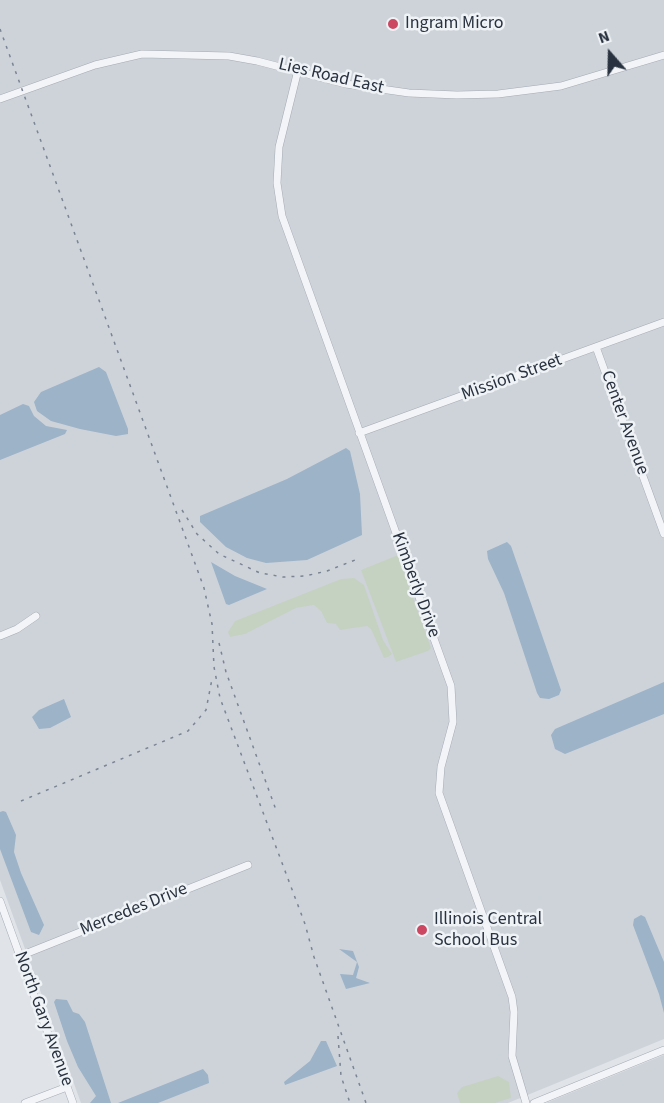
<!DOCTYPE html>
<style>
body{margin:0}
#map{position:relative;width:664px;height:1103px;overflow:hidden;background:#e0e4e9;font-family:"Source Sans 3",sans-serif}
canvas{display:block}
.north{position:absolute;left:580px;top:24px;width:60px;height:60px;-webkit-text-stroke:4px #eff3f6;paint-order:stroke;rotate:340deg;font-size:16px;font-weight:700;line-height:24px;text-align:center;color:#293240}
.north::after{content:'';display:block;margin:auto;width:21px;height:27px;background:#293240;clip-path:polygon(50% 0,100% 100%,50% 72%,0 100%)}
</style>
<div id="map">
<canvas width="664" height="1103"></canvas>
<div class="north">N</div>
</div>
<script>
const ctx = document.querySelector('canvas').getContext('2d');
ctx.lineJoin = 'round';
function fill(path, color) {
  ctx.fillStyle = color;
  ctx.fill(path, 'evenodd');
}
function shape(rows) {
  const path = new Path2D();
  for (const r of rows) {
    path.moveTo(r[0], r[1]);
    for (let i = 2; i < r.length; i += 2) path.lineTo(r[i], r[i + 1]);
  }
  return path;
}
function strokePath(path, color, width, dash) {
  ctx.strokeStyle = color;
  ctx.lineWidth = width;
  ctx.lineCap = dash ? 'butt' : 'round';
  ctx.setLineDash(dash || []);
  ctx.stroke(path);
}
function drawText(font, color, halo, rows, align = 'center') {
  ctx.font = font + ' "Source Sans 3",sans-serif';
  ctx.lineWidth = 5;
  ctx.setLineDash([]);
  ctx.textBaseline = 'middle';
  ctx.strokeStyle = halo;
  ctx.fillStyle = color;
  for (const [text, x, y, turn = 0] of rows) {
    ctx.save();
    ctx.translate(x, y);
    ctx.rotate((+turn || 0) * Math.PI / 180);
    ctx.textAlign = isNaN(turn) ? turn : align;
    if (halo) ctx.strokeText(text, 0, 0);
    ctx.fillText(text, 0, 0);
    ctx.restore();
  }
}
const built = shape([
 [0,0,664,0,664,1039,508,1103,81,1103,0,880],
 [664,1055,664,1103,546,1103]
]);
const green = shape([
 [398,555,431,648,428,651,396,662,361,570],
 [354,578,364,585,383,640,392,654,388,657,384,658,371,629,367,626,340,630,336,624,327,623,321,611,314,605,296,608,245,634,230,637,228,632,235,621,341,579],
 [498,1076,509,1082,511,1098,495,1103,460,1103,457,1093,462,1087]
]);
const water = shape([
 [99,367,106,372,128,429,128,434,116,436,80,429,51,421,37,411,34,402,41,392],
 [23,404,29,406,34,416,46,426,67,430,65,434,0,460,0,415],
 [346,448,350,451,360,494,362,535,307,560,266,563,247,558,226,547,200,522,200,516,287,479],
 [507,542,511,546,561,690,559,695,549,699,540,698,537,693,504,593,488,559,487,551],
 [211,562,235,576,267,589,229,605,226,604],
 [664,682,664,714,565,754,555,749,551,735,555,729],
 [64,699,71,717,50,728,39,729,32,717,39,710],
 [3,811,6,812,16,835,14,852,21,873,44,925,39,935,31,932,0,849,0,812],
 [641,915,645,917,664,962,664,1013,659,994,633,925,634,919],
 [339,949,353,951,359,967,356,978,370,983,346,989,340,974,353,975,357,962],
 [56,999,67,1000,73,1012,79,1014,85,1022,111,1103,90,1103,96,1096,78,1067,67,1041,54,1002],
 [321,1041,326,1041,337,1066,285,1085,284,1082,310,1061],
 [203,1069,208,1075,209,1083,158,1103,118,1103]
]);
const minor = shape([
 [298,70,279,147,277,183,282,216,451,686,453,722,441,767,439,793,512,997,514,1012,512,1056,526,1103],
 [0,99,95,65,142,54,229,56,257,61,346,84,409,93,457,95,498,94,561,86,664,55],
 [596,347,664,534],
 [359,433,664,322],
 [0,636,17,629,36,616],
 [0,901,73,1103],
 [20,956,248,865],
 [25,1103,67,1087],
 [534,1103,664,1050]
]);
const rail = shape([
 [0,29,204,588,212,624,214,667,220,698,305,924,314,957,366,1103],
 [182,510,197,534,219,554,260,573,283,577,305,576,327,571,355,560],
 [219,643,226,672,276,810],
 [21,801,188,731,206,710,212,679],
 [338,1036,341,1076,350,1103]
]);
const markers = [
 [393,24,6,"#cb4762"],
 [422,930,6,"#cb4762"]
];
const poiNames = [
 ["Ingram Micro",405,24],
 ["Illinois Central",434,920],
 ["School Bus",434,941]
];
const streetNames = [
 ["Lies Road East",331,77,13],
 ["Mission Street",512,378,-20],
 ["Center Avenue",624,423,70],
 ["Kimberly Drive",415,585,70],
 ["Mercedes Drive",134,910,-22],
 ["North Gary Avenue",43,1019,70]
];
fill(built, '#ced3da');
fill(green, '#c6d2c1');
fill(water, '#9cb3c8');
strokePath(minor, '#a5abb3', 8);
strokePath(minor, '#f3f4f7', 7);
strokePath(rail, '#7a8492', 1.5, [3, 6]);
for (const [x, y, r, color] of markers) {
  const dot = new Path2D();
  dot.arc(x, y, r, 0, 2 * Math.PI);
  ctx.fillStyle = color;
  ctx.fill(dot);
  strokePath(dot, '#eff3f6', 2);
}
drawText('18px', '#293240', '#eff3f6', poiNames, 'left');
drawText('18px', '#293240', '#eff3f6', streetNames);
</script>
